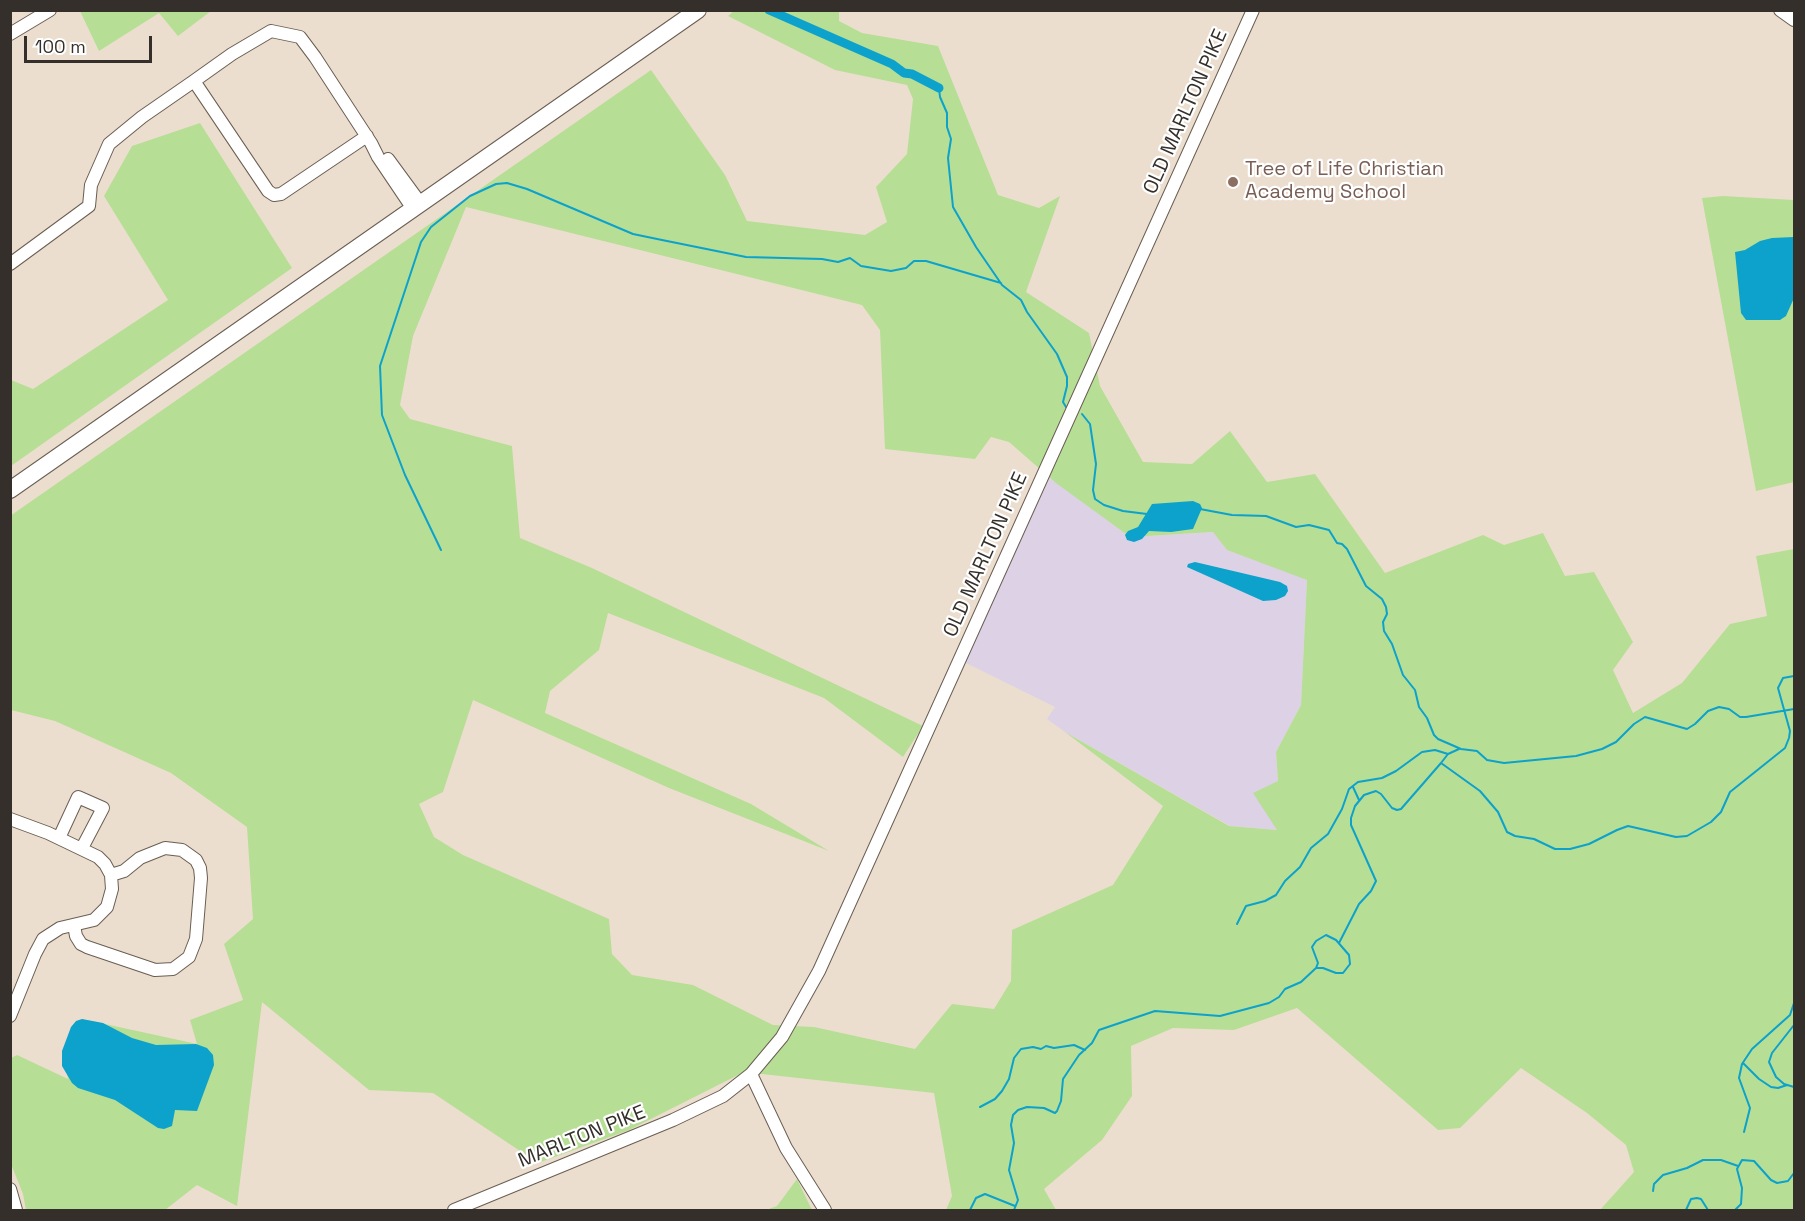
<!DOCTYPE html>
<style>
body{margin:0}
#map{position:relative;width:1805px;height:1221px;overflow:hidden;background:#ecdecf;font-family:"Space Grotesk",sans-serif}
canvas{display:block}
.frame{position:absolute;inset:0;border:12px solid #342f2a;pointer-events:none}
.scale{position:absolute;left:24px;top:36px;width:128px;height:27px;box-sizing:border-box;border:3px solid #342f2a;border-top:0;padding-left:8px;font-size:18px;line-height:21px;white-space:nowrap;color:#342f2a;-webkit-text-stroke:4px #fff;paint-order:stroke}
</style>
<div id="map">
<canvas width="1805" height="1221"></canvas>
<div class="frame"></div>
<div class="scale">100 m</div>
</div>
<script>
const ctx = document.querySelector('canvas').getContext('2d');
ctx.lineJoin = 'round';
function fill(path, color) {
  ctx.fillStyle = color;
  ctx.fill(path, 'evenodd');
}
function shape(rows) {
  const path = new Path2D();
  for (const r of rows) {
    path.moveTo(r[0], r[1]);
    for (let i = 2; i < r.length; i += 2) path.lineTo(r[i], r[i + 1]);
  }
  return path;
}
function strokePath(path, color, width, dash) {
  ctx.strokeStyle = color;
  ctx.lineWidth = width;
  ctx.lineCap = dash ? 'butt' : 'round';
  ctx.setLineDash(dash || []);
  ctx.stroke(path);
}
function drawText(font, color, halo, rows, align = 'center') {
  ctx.font = font + ' "Space Grotesk",sans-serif';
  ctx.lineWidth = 4.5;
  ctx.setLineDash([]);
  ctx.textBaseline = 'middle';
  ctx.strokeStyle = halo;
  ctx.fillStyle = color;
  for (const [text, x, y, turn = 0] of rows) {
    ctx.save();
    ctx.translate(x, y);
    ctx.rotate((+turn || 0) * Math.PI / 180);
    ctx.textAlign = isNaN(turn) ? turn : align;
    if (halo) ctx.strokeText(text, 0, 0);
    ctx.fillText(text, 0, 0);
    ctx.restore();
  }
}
const industrial = shape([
 [1038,469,1130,537,1214,532,1227,550,1307,579,1301,705,1276,752,1278,781,1278,830,1230,826,1065,732,1047,719,1055,707,958,659,1002,562]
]);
const green = shape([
 [735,10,839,11,839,21,862,33,938,46,998,195,1039,208,1060,196,1026,292,1089,333,1100,386,1143,462,1192,464,1230,431,1267,482,1315,474,1385,573,1483,535,1504,545,1543,533,1565,576,1594,572,1633,642,1613,670,1633,713,1682,683,1730,624,1767,616,1756,556,1794,549,1794,1210,1600,1210,1634,1172,1626,1145,1587,1113,1521,1068,1460,1128,1438,1130,1297,1008,1234,1030,1173,1028,1131,1046,1132,1096,1102,1140,1044,1189,1056,1210,946,1210,952,1196,934,1093,744,1072,629,1130,538,1163,433,1093,369,1090,262,1002,237,1206,197,1185,165,1210,26,1210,23,1194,11,1164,11,1058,17,1055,68,1079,62,1051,82,1019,197,1044,190,1020,243,1000,224,944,253,919,247,827,171,773,55,721,11,710,10,516,651,70,725,175,747,221,865,235,887,222,876,187,907,154,913,99,907,85,835,70,728,16],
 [466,207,862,305,880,330,885,449,975,459,991,437,1009,442,1056,483,1130,537,1213,532,1227,550,1307,580,1301,705,1276,752,1278,781,1253,793,1277,830,1229,826,1065,732,1163,806,1113,885,1012,930,1011,981,994,1009,952,1004,915,1049,814,1027,773,1025,693,985,632,975,612,954,609,919,463,855,434,837,419,804,443,792,473,700,669,788,829,851,751,804,545,713,550,691,599,650,608,613,824,698,903,757,923,726,592,568,520,538,512,446,410,419,400,405,413,336],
 [80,11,211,11,178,36,159,13,99,51],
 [200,123,292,268,11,466,11,380,33,389,168,300,104,196,132,146],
 [1723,196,1794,200,1794,482,1756,491,1702,198],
 [797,1179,812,1210,766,1210,777,1206]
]);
const water = shape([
 [1794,237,1794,298,1786,316,1780,320,1746,320,1741,313,1735,252,1745,250,1760,241,1772,238],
 [1193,501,1200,504,1202,508,1193,529,1171,532,1149,531,1142,539,1134,542,1127,540,1125,535,1128,531,1138,527,1152,504],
 [1195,562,1280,582,1287,586,1288,591,1285,596,1276,600,1263,601,1187,567,1188,564],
 [82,1019,103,1023,132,1038,156,1045,196,1044,207,1048,213,1055,214,1065,197,1111,175,1110,172,1126,164,1129,158,1128,115,1100,78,1088,72,1083,62,1066,62,1051,71,1027,76,1021]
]);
const stream = shape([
 [939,88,940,97,947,113,947,127,951,139,948,158,953,207,976,247,1002,285,1021,300,1027,312,1057,354,1067,377,1067,386,1063,402,1066,407],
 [1082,414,1090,424,1096,464,1093,490,1095,499,1104,505,1123,511,1147,514],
 [1200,509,1232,515,1266,516,1296,527,1309,525,1329,530,1337,543,1342,544,1347,549,1366,586,1382,599,1386,607,1387,614,1383,622,1384,631,1392,644,1403,675,1415,690,1419,707,1427,718,1434,735,1438,739,1461,749,1477,751,1487,760,1504,763,1576,756,1602,749,1616,742,1634,724,1645,717,1687,729,1695,724,1708,711,1719,707,1729,709,1740,717,1746,717,1794,709],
 [441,550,405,475,382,415,380,366,421,242,431,227,470,196,496,184,507,183,527,189,633,234,662,240,746,257,822,259,838,262,850,258,861,266,891,271,906,268,914,261,926,261,1001,283],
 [1441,763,1480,791,1498,812,1507,832,1515,836,1534,839,1555,849,1570,849,1589,844,1617,830,1628,826,1676,837,1687,836,1711,822,1721,812,1730,792,1785,748,1789,738,1790,731,1778,688,1783,678,1794,676],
 [1353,787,1359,800],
 [1237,924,1246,906,1265,901,1276,895,1285,881,1300,867,1311,848,1328,834,1342,809,1349,789,1358,782,1382,778,1396,771,1422,752,1435,750,1448,754],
 [1339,943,1359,904,1371,891,1376,881,1351,825,1351,818,1355,806,1364,795,1376,791,1381,794,1392,808,1397,810,1401,809,1441,763,1448,754,1459,749],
 [1794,1025,1772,1053,1769,1062,1776,1077,1784,1084,1794,1087],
 [1743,1063,1759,1079,1771,1087,1778,1088,1787,1085],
 [980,1107,995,1099,1002,1091,1009,1079,1014,1058,1021,1049,1033,1047,1041,1049,1046,1046,1054,1048,1074,1045,1085,1050],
 [1744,1132,1750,1108,1739,1078,1742,1064,1752,1049,1790,1015,1794,1003],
 [1653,1191,1654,1184,1663,1175,1687,1168,1703,1160,1721,1160,1738,1166],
 [970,1210,976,1198,985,1194,1015,1206],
 [1014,1210,1018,1200,1009,1170,1014,1143,1011,1125,1013,1115,1018,1110,1027,1107,1044,1108,1055,1113,1057,1111,1061,1101,1063,1079,1079,1055,1092,1043,1099,1030,1155,1011,1220,1016,1269,1003,1279,997,1285,989,1301,982,1316,968,1318,963,1312,947,1316,941,1326,935,1336,940,1349,955,1350,964,1343,973,1336,973,1323,968,1316,968],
 [1686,1210,1691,1199,1697,1198,1701,1199,1708,1210],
 [1735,1210,1741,1204,1742,1188,1737,1169,1742,1160,1754,1161,1771,1180,1777,1183,1788,1181,1794,1173]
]);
const canal = shape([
 [769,10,892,64,904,73,912,74,939,88]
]);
const minor = shape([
 [1780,10,1794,20],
 [10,34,50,10],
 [367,136,281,194,274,195,268,191,194,81,232,54,271,31,300,37,315,57,371,143,378,157,413,209],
 [388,159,421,204],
 [10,264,89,206,91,185,109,144,142,117,194,81],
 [10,819,48,833,98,857,105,864,111,875,112,889,107,907,94,920,60,928,43,939,35,954,10,1016],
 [59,838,78,797,103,808,82,848],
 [74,925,76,936,81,944,87,947,155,970,173,969,189,957,196,939,201,878,200,868,196,860,182,850,165,848,140,858,124,871,111,875],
 [751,1074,786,1148,825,1210],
 [10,1189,16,1210],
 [454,1210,673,1120,723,1096,751,1074,782,1037,819,971,1253,10]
]);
const highway = shape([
 [10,490,698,10]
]);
const markers = [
 [1233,182,6,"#8d6e63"]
];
const streetNames = [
 ["OLD MARLTON PIKE",1186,112,-66],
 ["OLD MARLTON PIKE",986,555,-66],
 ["MARLTON PIKE",582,1137,-22]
];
const educationNames = [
 ["Tree of Life Christian",1245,170],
 ["Academy School",1245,193]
];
fill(industrial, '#ddd1e6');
fill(green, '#b7de95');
fill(water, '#0ca2cb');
strokePath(stream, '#0ca2cb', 2);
strokePath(canal, '#0ca2cb', 9);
strokePath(minor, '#6a5e52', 14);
strokePath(highway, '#6a5e52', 18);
strokePath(minor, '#fff', 12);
strokePath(highway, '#fff', 16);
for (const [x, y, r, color] of markers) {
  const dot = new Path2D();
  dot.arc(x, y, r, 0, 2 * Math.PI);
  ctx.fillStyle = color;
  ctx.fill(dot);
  strokePath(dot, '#fff', 2);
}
drawText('20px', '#342f2a', '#fff', streetNames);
drawText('20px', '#785e54', '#fff', educationNames, 'left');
</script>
